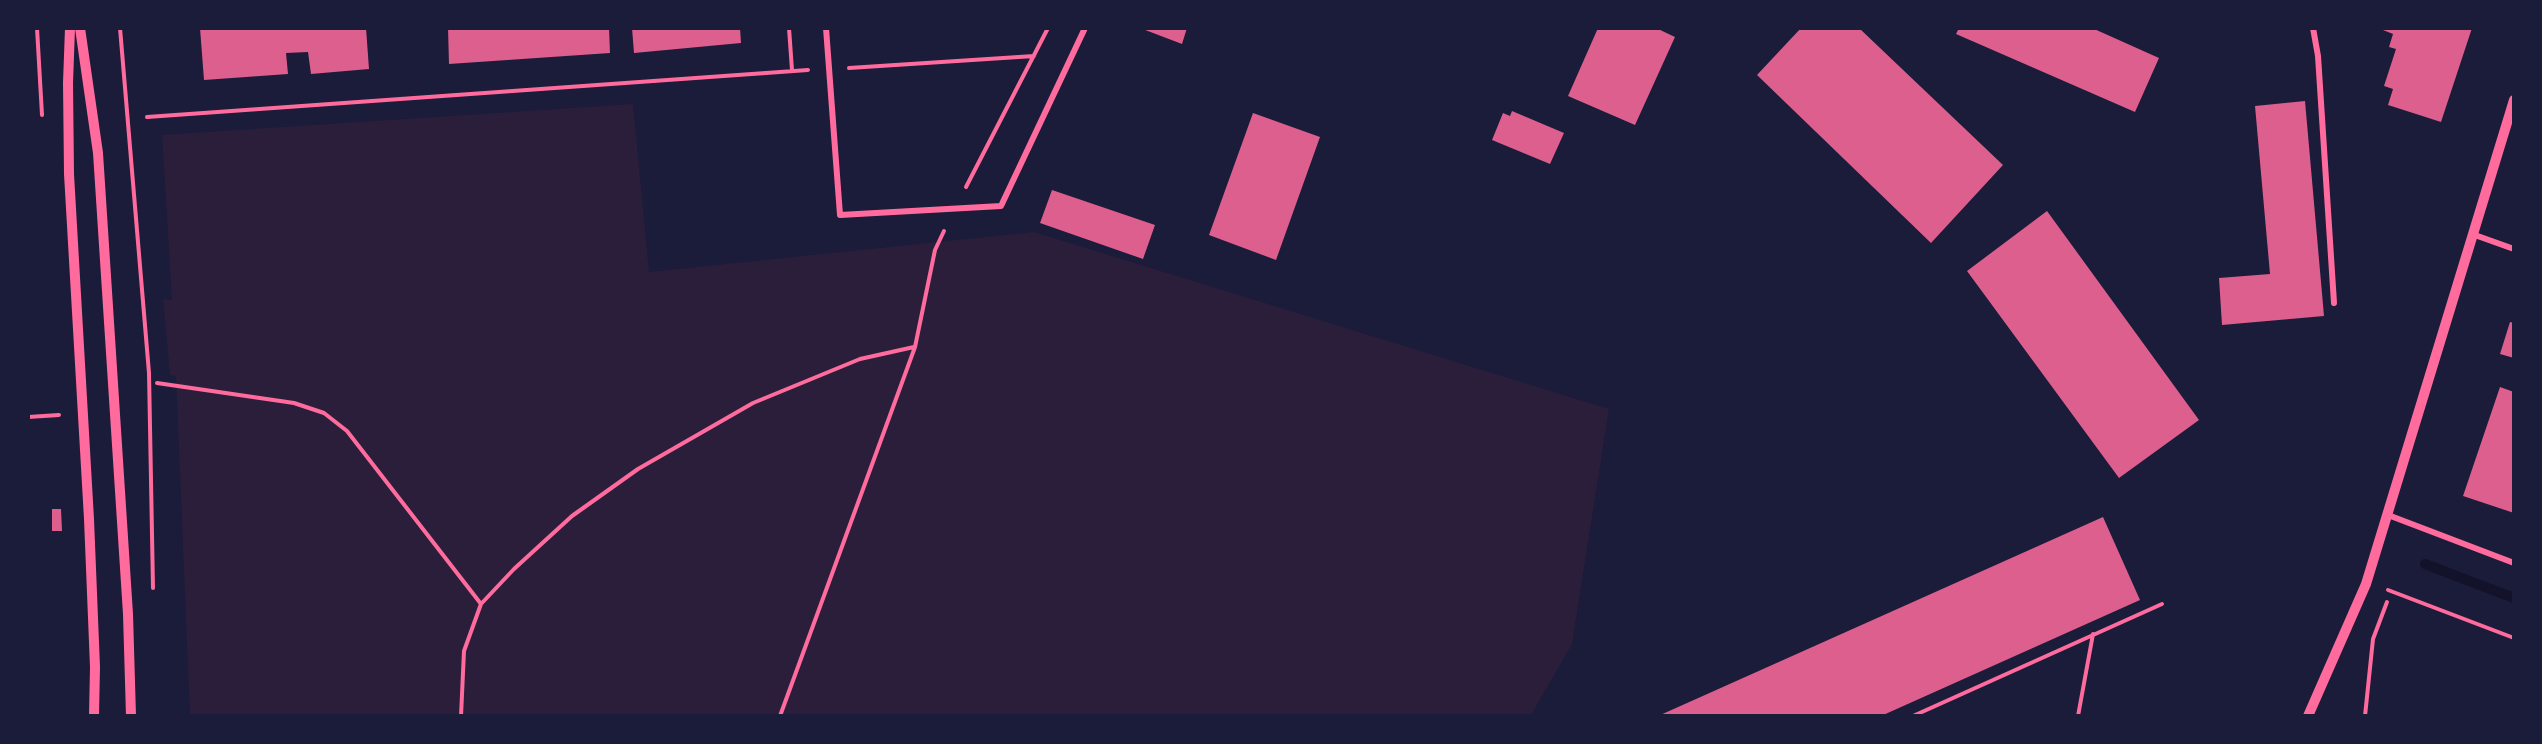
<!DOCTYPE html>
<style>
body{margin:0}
#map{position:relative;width:2542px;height:744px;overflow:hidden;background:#1b1b3a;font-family:"Varela Round",sans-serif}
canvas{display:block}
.frame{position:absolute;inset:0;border:30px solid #1b1b3a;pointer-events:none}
</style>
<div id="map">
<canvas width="2542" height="744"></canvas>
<div class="frame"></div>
</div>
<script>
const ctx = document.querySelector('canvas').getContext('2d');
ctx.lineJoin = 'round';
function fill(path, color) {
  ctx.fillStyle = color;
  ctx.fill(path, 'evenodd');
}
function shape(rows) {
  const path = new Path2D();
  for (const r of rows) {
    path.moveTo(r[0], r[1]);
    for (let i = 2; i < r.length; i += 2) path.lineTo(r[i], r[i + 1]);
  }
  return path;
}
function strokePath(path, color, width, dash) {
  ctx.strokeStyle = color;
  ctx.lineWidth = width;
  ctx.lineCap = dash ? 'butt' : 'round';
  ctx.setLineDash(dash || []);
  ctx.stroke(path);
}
const green = shape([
 [633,104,649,272,1034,232,1609,409,1572,644,1531,715,190,715,176,376,170,375,163,299,172,300,162,135]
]);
const stream = shape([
 [2425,564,2514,598]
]);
const building = shape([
 [200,28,366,28,369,69,311,74,308,52,286,53,288,74,204,80],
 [448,28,609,28,610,53,449,64],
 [632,28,740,28,741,43,634,53],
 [1140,28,1187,28,1182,44],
 [1598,28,1656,28,1675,37,1635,125,1568,96],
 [1801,28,1859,28,2003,165,1931,243,1757,75],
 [1959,28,2092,28,2159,58,2135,112,1956,34],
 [2378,28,2472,28,2441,122,2388,105,2393,89,2384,86,2396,49,2389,47,2393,34],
 [2305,101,2324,316,2222,325,2219,278,2270,274,2255,106],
 [1512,111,1564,133,1550,164,1492,140,1503,113,1510,116],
 [1253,113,1320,137,1276,260,1209,235],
 [1052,190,1155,225,1143,259,1040,223],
 [2047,211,2199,420,2119,478,1967,271],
 [2510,322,2514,323,2514,358,2500,354],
 [2500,387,2514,392,2514,513,2463,496],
 [52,509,61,509,62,531,52,531],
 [2103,517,2140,600,1881,716,1658,716]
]);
const path = shape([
 [37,28,42,115],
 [120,28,149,373,153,588],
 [789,28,792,70],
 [849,68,1034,56],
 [147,117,808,70],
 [966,187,1048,28],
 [157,383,294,403,324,413,347,431,481,604,464,651,461,716],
 [28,417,59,415],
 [2388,590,2514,638],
 [481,604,514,569,572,516,638,469,753,403,860,359,914,347],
 [780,716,915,347,935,250,944,231],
 [1913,716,2162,604],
 [2078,716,2093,634],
 [2365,716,2373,639,2387,602]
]);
const minor = shape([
 [826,28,840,215,1001,206,1085,28],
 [2313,28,2318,56,2334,303],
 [2472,234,2514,249],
 [2388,515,2514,563]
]);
const tertiary = shape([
 [70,28,68,83,69,174,89,519,95,667,94,716],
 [80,28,98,153,128,614,131,716],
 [2308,716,2366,584,2514,100]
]);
fill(green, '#2a1e3b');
strokePath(stream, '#12122b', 10);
fill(building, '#dd5f8e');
strokePath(path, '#ff6b9d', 4);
strokePath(minor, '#ff6b9d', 6);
strokePath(tertiary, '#ff6b9d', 10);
</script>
